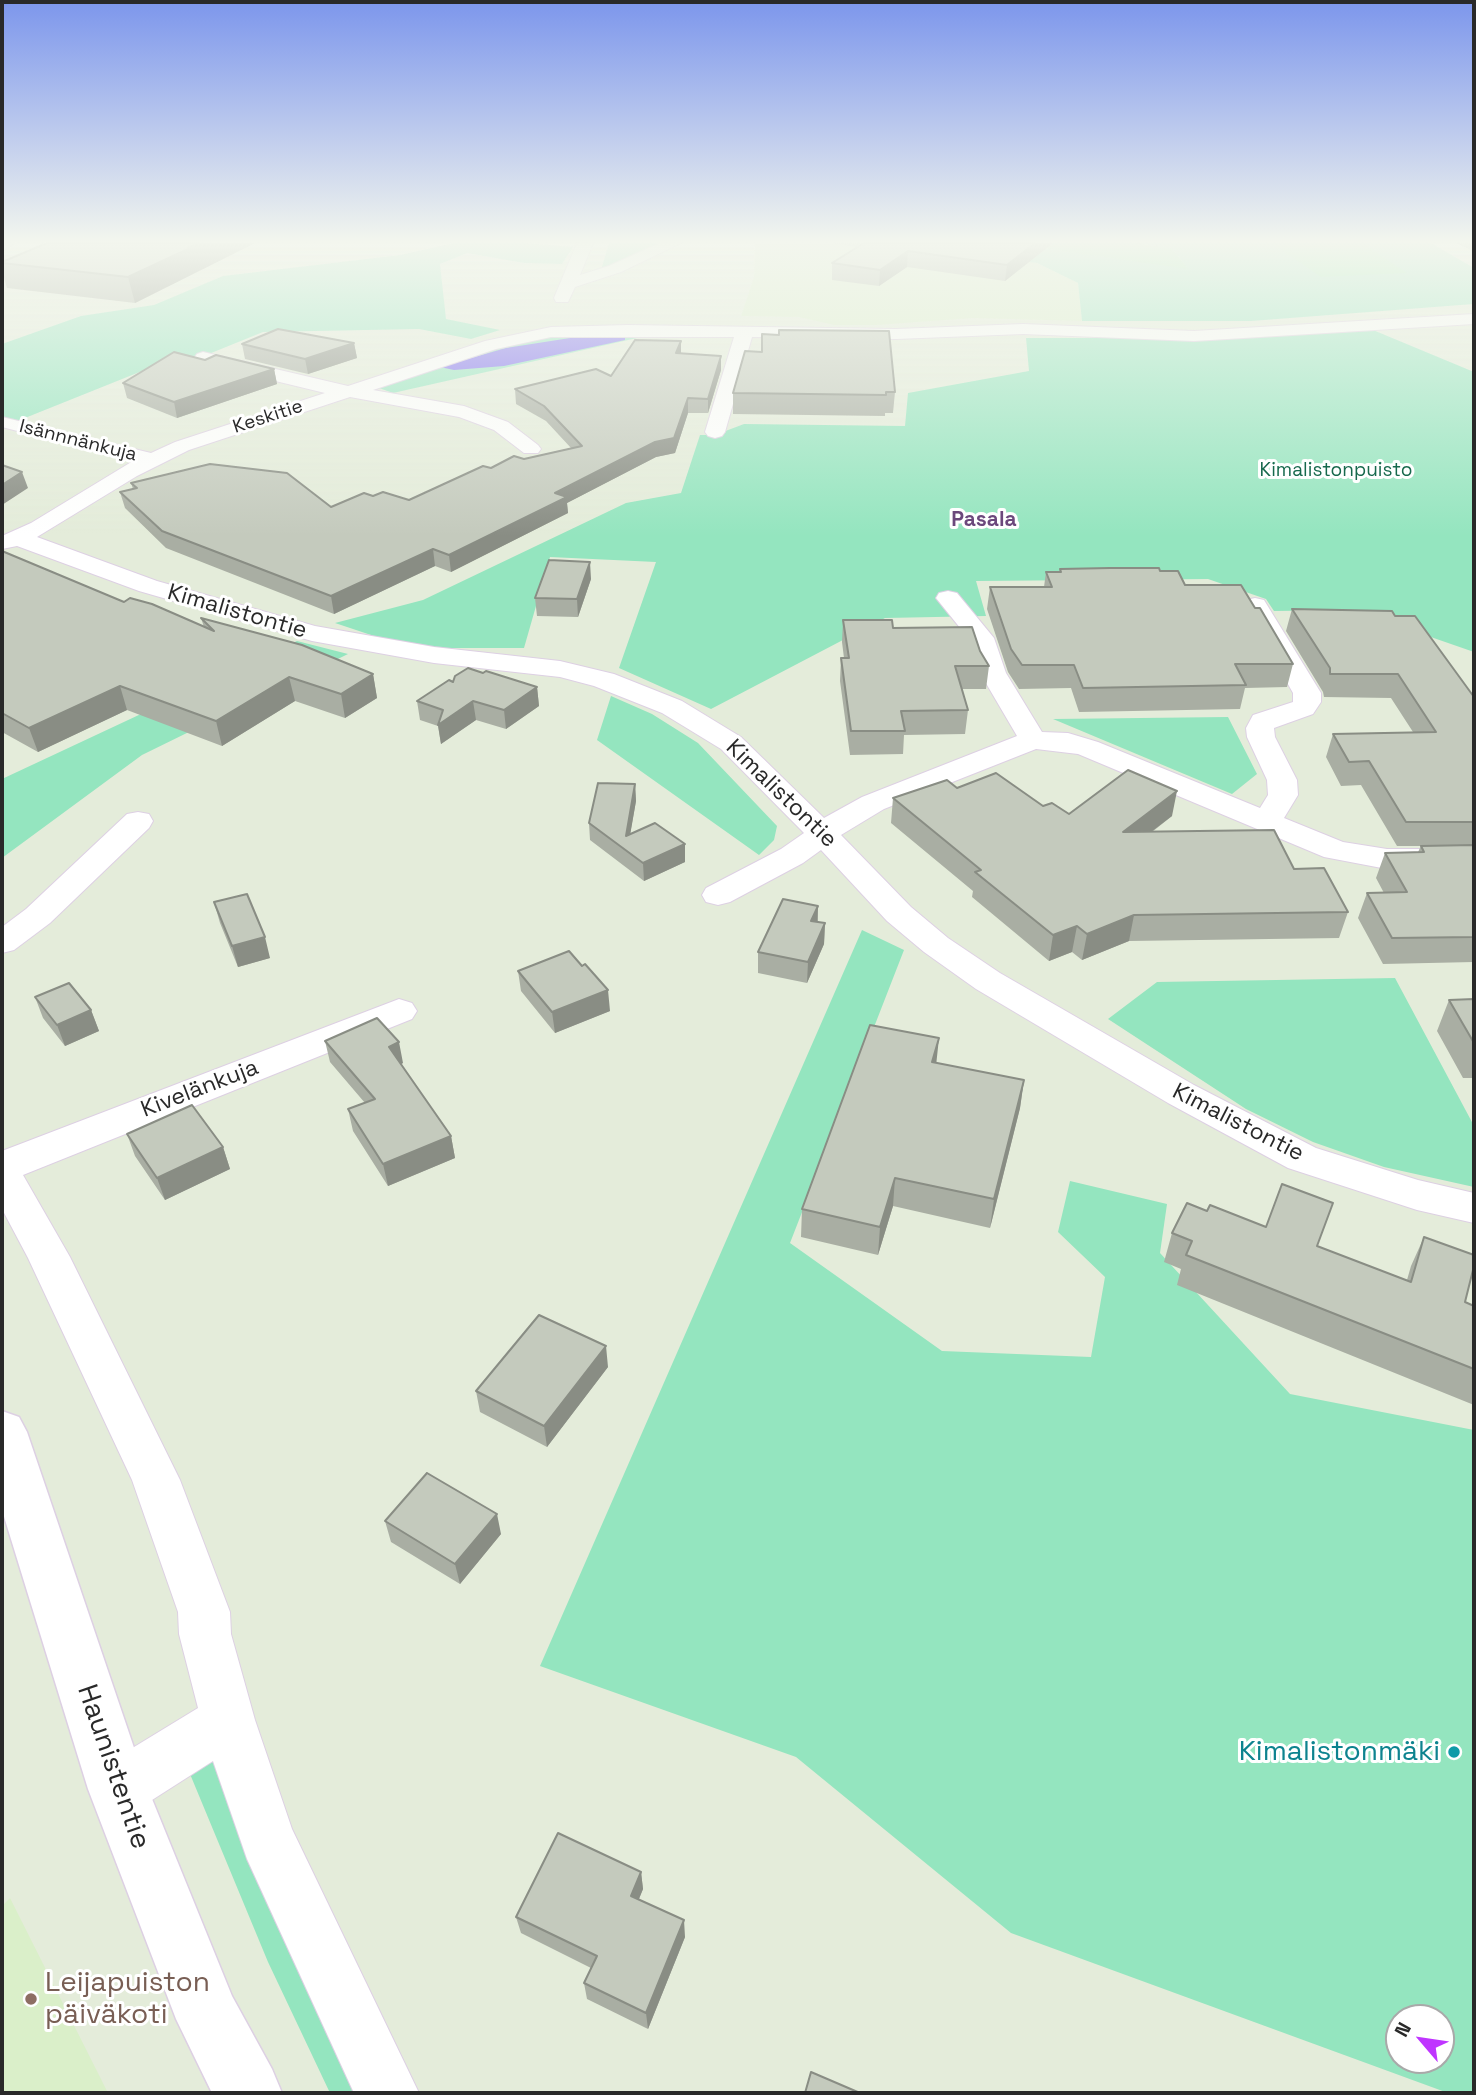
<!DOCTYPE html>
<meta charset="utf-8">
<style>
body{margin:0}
#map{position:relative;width:1476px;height:2095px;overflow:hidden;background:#e4ecda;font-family:"Space Grotesk",sans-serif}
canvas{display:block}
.frame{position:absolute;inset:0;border:4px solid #292929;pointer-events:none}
.north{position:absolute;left:1385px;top:2004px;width:70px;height:70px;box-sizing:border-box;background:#fff;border:2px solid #a9a9a9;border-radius:50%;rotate:299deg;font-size:19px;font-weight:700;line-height:28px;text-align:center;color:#292929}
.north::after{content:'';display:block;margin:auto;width:24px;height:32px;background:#bf35ff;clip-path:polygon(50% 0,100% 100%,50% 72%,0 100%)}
</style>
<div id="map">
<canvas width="1476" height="2095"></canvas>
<div class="frame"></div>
<div class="north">N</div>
</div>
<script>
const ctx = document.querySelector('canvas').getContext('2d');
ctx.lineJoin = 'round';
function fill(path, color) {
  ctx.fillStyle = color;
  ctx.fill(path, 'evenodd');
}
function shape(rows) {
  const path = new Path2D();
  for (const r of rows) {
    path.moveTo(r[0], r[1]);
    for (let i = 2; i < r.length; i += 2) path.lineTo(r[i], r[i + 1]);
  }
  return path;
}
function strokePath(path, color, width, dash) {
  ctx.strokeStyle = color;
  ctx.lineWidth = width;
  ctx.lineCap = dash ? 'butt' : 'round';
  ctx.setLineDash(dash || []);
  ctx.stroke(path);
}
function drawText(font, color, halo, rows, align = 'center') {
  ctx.font = font + ' "Space Grotesk",sans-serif';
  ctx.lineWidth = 6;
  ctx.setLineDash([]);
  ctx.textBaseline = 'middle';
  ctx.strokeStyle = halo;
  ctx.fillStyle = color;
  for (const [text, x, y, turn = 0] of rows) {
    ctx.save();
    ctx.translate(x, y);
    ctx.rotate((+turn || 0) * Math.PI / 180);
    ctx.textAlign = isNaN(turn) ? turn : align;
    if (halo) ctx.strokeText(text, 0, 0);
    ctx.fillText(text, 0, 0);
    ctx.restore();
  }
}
const education = shape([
 [755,243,886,243,1037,263,1078,283,1082,321,973,318,877,325,834,325,799,317,741,316,754,277],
 [10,1898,108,2093,2,2093,2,1906]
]);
const green = shape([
 [454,243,525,243,573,247,562,264,524,263,467,253,440,264,446,319,500,330,471,339,419,329,263,332,189,362,172,359,15,422,2,422,2,344,81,316,154,305,223,276,400,255],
 [609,243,665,243,601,270],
 [1007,243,1187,268,1172,248,1135,243,1431,243,1474,268,1474,304,1251,321,1082,321,1078,283,1037,263,885,244],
 [1373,330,1474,372,1474,652,1353,610,1274,611,1266,599,1208,579,976,581,986,616,885,618,711,709,619,668,656,562,550,557,524,648,438,648,386,640,335,623,423,600,626,503,681,493,700,435,715,435,744,424,905,426,908,393,1029,371,1026,338,1166,338],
 [605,334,646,336,393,393,376,387,504,345,548,338],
 [297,641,348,654,142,755,2,858,2,779],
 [611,696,652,714,698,743,777,826,774,840,759,855,597,740],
 [1228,717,1257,774,1232,794,1053,719],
 [862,930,904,950,790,1243,942,1351,1091,1357,1105,1277,1058,1232,1070,1181,1167,1204,1160,1253,1290,1394,1474,1430,1474,2093,1448,2093,1011,1933,796,1757,540,1666],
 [1399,2018,1441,2018,1441,2060,1399,2060],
 [1395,978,1473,1124,1474,1187,1384,1167,1313,1142,1246,1109,1108,1019,1157,982],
 [212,1744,295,1946,361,2093,330,2093,268,1962,190,1774]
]);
const pitch = shape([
 [1007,243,1135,243,1172,248,1188,269],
 [1272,243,1362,243,1407,273,1321,277]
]);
const water = shape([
 [583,336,625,336,625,340,504,366,454,370,440,367,506,348]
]);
const minor = shape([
 [577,243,593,243,580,275,609,266,660,243,681,243,621,272,575,287,568,302,556,302,554,298,577,243],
 [1474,314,1474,324,1194,341,1023,334,896,339,752,337,725,432,722,436,715,438,708,436,705,432,734,337,551,337,496,349,373,390,464,406,508,422,538,445,541,449,538,453,524,453,494,430,459,417,350,397,189,450,137,476,37,537,157,581,315,626,434,647,560,661,614,674,682,701,741,737,824,818,862,797,1017,736,980,673,969,639,936,598,939,593,948,591,957,593,994,638,1006,673,1042,732,1068,733,1098,742,1260,808,1268,795,1267,780,1247,737,1246,728,1253,715,1293,702,1293,693,1243,605,1246,600,1255,598,1264,600,1321,693,1321,702,1313,714,1274,728,1275,737,1297,780,1298,795,1284,818,1343,842,1387,849,1474,849,1474,867,1387,869,1324,857,1078,754,1036,749,884,809,841,835,911,907,948,938,1000,973,1194,1085,1316,1148,1418,1180,1474,1193,1474,1223,1417,1210,1288,1168,1168,1103,976,989,924,952,887,921,821,850,803,863,730,902,718,905,706,902,702,895,706,888,781,849,804,833,721,749,662,713,594,686,560,677,434,663,312,641,139,591,17,546,2,549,2,536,31,523,133,461,2,427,2,417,151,453,175,442,325,393,197,362,194,358,197,354,203,352,348,386,485,341,551,327,628,325,896,329,1023,324,1194,331,1474,314],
 [138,812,149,814,153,821,149,828,50,923,14,950,2,953,2,927,26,909,127,814,138,812],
 [399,999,412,1003,417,1011,412,1019,23,1175,70,1257,180,1480,230,1612,231,1634,255,1720,292,1829,419,2093,354,2093,247,1859,213,1761,138,1809,118,1817,98,1809,90,1789,98,1769,198,1708,179,1634,178,1612,132,1480,28,1258,2,1209,2,1151,399,999]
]);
const tertiary = shape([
 [2,243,14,243,2,251,2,243],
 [2,1411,19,1417,27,1432,148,1789,232,1996,272,2069,282,2093,212,2093,176,2019,88,1789,2,1510,2,1411]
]);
const wall = shape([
 [47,243,255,243,135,303,7,288,2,271,2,262],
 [831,243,1053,243,1005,281,907,267,879,286,832,280,832,263,858,247],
 [1457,243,1474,243,1474,259,1472,258,1474,252],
 [681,341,681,353,721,370,708,413,688,413,675,453,656,457,567,503,568,513,451,572,435,566,334,614,166,548,125,508,120,492,133,489,131,483,331,507,373,496,409,500,491,468,524,459,571,448,546,421,516,404,515,389,611,376],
 [354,343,357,358,308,374,245,359,242,344],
 [205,360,274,369,277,384,177,418,127,398,123,383],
 [895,392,893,413,885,413,885,416,733,414,733,393],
 [2,551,124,602,204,627,201,618,373,674,377,698,345,718,295,701,222,746,127,710,38,752,2,732],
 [1060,569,1160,571,1185,585,1255,608,1293,664,1287,687,1245,688,1240,709,1079,712,1071,688,1019,689,1008,672,987,609,990,587,1044,587,1046,572,1059,572],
 [591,579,578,617,537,616,535,598],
 [1292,609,1395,616,1474,697,1474,962,1383,964,1358,918,1367,893,1384,893,1376,878,1385,853,1418,852,1421,846,1397,846,1361,785,1341,786,1326,757,1333,734,1413,732,1391,698,1324,697,1323,692,1286,631],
 [843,620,893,628,980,651,989,666,986,689,962,689,968,710,965,734,904,735,903,754,850,755,840,681,841,658,844,658,842,642],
 [483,673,537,687,539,706,506,729,476,720,441,744,438,726,420,720,417,701,453,682],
 [635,784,636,801,630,834,685,862,644,881,590,840,589,823],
 [957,788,1043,806,1069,814,1172,816,1152,832,1294,869,1348,912,1339,938,1129,941,1082,960,1072,952,1049,961,972,897,973,891,891,823,893,798],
 [214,902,270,958,238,967,220,923],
 [818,906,818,922,825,923,824,944,807,983,758,973,758,952],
 [518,971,610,1011,555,1033,521,991],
 [35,997,91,1010,99,1031,65,1046,43,1018],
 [1474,999,1474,1078,1463,1078,1437,1031,1449,1000],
 [325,1041,403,1063,401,1064,451,1136,455,1158,388,1186,353,1131,348,1109,365,1103,330,1062],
 [936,1063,1024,1080,1020,1108,990,1228,893,1206,878,1255,801,1237,802,1209],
 [127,1134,223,1147,230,1169,165,1200,135,1156],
 [1207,1211,1317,1246,1407,1280,1411,1266,1424,1237,1465,1302,1474,1306,1474,1405,1177,1285,1181,1269,1164,1262,1172,1233],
 [608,1367,547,1447,480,1412,476,1391],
 [385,1521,501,1534,460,1584,391,1542],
 [641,1872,643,1889,639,1899,685,1937,648,2029,587,1999,584,1983,591,1968,521,1933,516,1917]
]);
const shadedWall = shape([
 [198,243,255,243,135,303,128,277],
 [1035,243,1053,243,1005,281,1007,265],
 [908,251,907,267,879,286,880,270],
 [681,341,681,355,676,353],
 [354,343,357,358,308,374,305,359],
 [721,356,721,370,708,413,708,399],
 [274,369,277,384,177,418,174,402],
 [688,398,688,413,675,453,656,457,567,503,568,513,451,572,449,555,555,493],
 [22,472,28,488,2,505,2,485],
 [433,549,435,566,334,614,331,596],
 [590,562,591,579,578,617,577,599],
 [373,674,377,698,345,718,341,694],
 [289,677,295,701,222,746,216,721],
 [120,686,127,710,38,752,29,728],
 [537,687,539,706,506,729,504,710],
 [473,701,476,720,441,744,438,725],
 [635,784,636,801,627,853,626,836],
 [1177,791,1172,816,1118,857,1123,832],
 [685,844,685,862,644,881,643,863],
 [818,906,817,926,811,921],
 [1134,915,1129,941,1082,960,1087,934],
 [825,923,824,944,807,983,808,962],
 [1077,926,1072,952,1049,961,1053,935],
 [265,937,270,958,238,967,232,946],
 [608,990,610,1011,555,1033,552,1012],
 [91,1010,99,1031,65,1046,57,1025],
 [939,1038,936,1066,932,1062],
 [399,1042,403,1063,393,1068,389,1047],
 [1024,1080,1020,1108,990,1228,994,1199],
 [451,1136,455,1158,388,1186,383,1164],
 [223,1147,230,1169,165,1200,157,1178],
 [895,1178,893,1206,878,1255,880,1227],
 [606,1346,608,1367,547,1447,544,1426],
 [497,1514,501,1534,460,1584,455,1564],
 [641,1872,643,1889,633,1913,631,1896],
 [684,1920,685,1937,648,2029,646,2013]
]);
const building = shape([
 [47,243,198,243,188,248,190,248,128,277,2,263,2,262,47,243],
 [864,243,1035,243,1007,265,908,251,880,270,832,263,864,243],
 [278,329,354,343,305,359,242,344,278,329],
 [779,330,889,331,895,392,886,392,886,395,733,393,745,351,762,352,762,334,779,335,779,330],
 [635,340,681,341,676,353,721,356,708,399,688,398,674,438,655,442,555,493,567,497,449,555,433,549,331,596,162,531,120,492,137,488,131,483,210,464,287,473,331,507,364,493,373,496,383,492,409,500,483,466,491,468,514,456,524,459,582,446,544,406,515,389,596,369,611,376,635,340],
 [174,352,205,360,216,355,274,369,174,402,123,383,174,352],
 [2,465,22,472,2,485,2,465],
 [2,551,124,602,130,598,152,604,214,631,201,618,302,645,373,674,341,694,289,677,216,721,120,686,29,728,2,713,2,551],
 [549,560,590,562,577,599,535,598,549,560],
 [1110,568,1159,568,1160,571,1178,571,1185,585,1241,585,1255,608,1260,608,1293,664,1235,664,1246,685,1083,688,1074,665,1022,665,1011,649,990,587,1052,587,1046,572,1061,572,1060,569,1110,568],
 [1292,609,1392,611,1395,616,1415,616,1474,697,1474,822,1406,822,1369,761,1349,762,1333,734,1436,732,1398,674,1330,674,1330,668,1292,609],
 [843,620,892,620,893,628,972,627,980,651,989,666,955,666,968,710,901,711,905,731,851,731,841,658,849,658,843,620],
 [468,668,483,673,486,671,537,687,504,710,473,701,438,725,443,710,417,701,449,680,453,682,455,676,468,668],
 [1128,770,1177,791,1123,832,1274,830,1294,869,1324,868,1348,912,1134,915,1087,934,1077,926,1053,935,975,872,981,870,893,798,947,780,957,788,996,773,1043,806,1052,803,1069,814,1128,770],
 [598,783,635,784,626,836,655,823,685,844,643,863,589,823,598,783],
 [1474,845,1474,937,1392,938,1367,893,1407,892,1385,853,1424,852,1421,846,1474,845],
 [247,894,265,937,232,946,214,902,247,894],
 [783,899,818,906,811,921,825,923,808,962,758,952,783,899],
 [569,951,582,966,585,964,608,990,552,1012,518,971,569,951],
 [69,983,91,1010,57,1025,35,997,69,983],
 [1474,999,1474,1043,1449,1000,1474,999],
 [377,1018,399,1042,389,1047,451,1136,383,1164,348,1109,375,1099,325,1041,377,1018],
 [870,1025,939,1038,932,1062,1024,1080,994,1199,895,1178,880,1227,802,1209,870,1025],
 [192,1105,223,1147,157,1178,127,1134,192,1105],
 [1282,1184,1333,1203,1317,1246,1411,1282,1424,1237,1474,1255,1474,1266,1465,1302,1474,1306,1474,1369,1186,1255,1192,1241,1172,1233,1187,1203,1207,1211,1210,1205,1266,1227,1282,1184],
 [539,1315,606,1346,544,1426,476,1391,539,1315],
 [427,1473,497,1514,455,1564,385,1521,427,1473],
 [558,1833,641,1872,631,1896,684,1920,646,2013,584,1983,597,1956,516,1917,558,1833],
 [811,2072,860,2093,805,2093,811,2072]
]);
const markers = [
 [1454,1752,7,"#0f9aa8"],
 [31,1999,7,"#8d6e63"]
];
const farStreetnames = [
 ["Keskitie",268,417,-18],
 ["Isännnänkuja",78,441,14]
];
const farParknames = [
 ["Kimalistonpuisto",1336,471]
];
const farNeighbourhoodnames = [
 ["Pasala",984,520]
];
const streetNames = [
 ["Kimalistontie",237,612,16],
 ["Kimalistontie",781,794,44],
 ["Kivelänkuja",200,1089,-21],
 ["Kimalistontie",1238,1123,27]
];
const nearCulturenames = [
 ["Kimalistonmäki",1440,1752]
];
const nearStreetnames = [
 ["Haunistentie",113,1767,71]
];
const nearEducationnames = [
 ["Leijapuiston",45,1983],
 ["päiväkoti",45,2015]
];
fill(education, '#daefc9');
fill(green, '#94e5bf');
fill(pitch, '#8fedab');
fill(water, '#7b68f3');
strokePath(minor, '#ddd0e3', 2);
strokePath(tertiary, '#ddd0e3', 3);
fill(minor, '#fff');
fill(tertiary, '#fff');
fill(wall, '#a9aea3');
fill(shadedWall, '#898d84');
fill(building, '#c4cabd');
strokePath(building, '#898d84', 2);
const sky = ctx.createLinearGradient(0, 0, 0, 536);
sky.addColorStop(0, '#7c96ec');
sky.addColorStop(0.45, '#f3f6ee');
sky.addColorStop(1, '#f3f6ee00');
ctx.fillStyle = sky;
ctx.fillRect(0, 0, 1476, 536);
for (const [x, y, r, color] of markers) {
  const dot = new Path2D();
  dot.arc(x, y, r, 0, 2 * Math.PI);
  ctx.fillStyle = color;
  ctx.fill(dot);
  strokePath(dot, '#fff', 2.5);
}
drawText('19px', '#292929', '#fff', farStreetnames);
drawText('19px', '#17694d', '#fff', farParknames);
drawText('bold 21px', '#6c487c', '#fff', farNeighbourhoodnames);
drawText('23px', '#292929', '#fff', streetNames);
drawText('28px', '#0d838f', '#fff', nearCulturenames, 'right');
drawText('28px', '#292929', '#fff', nearStreetnames);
drawText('28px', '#785e54', '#fff', nearEducationnames, 'left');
</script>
